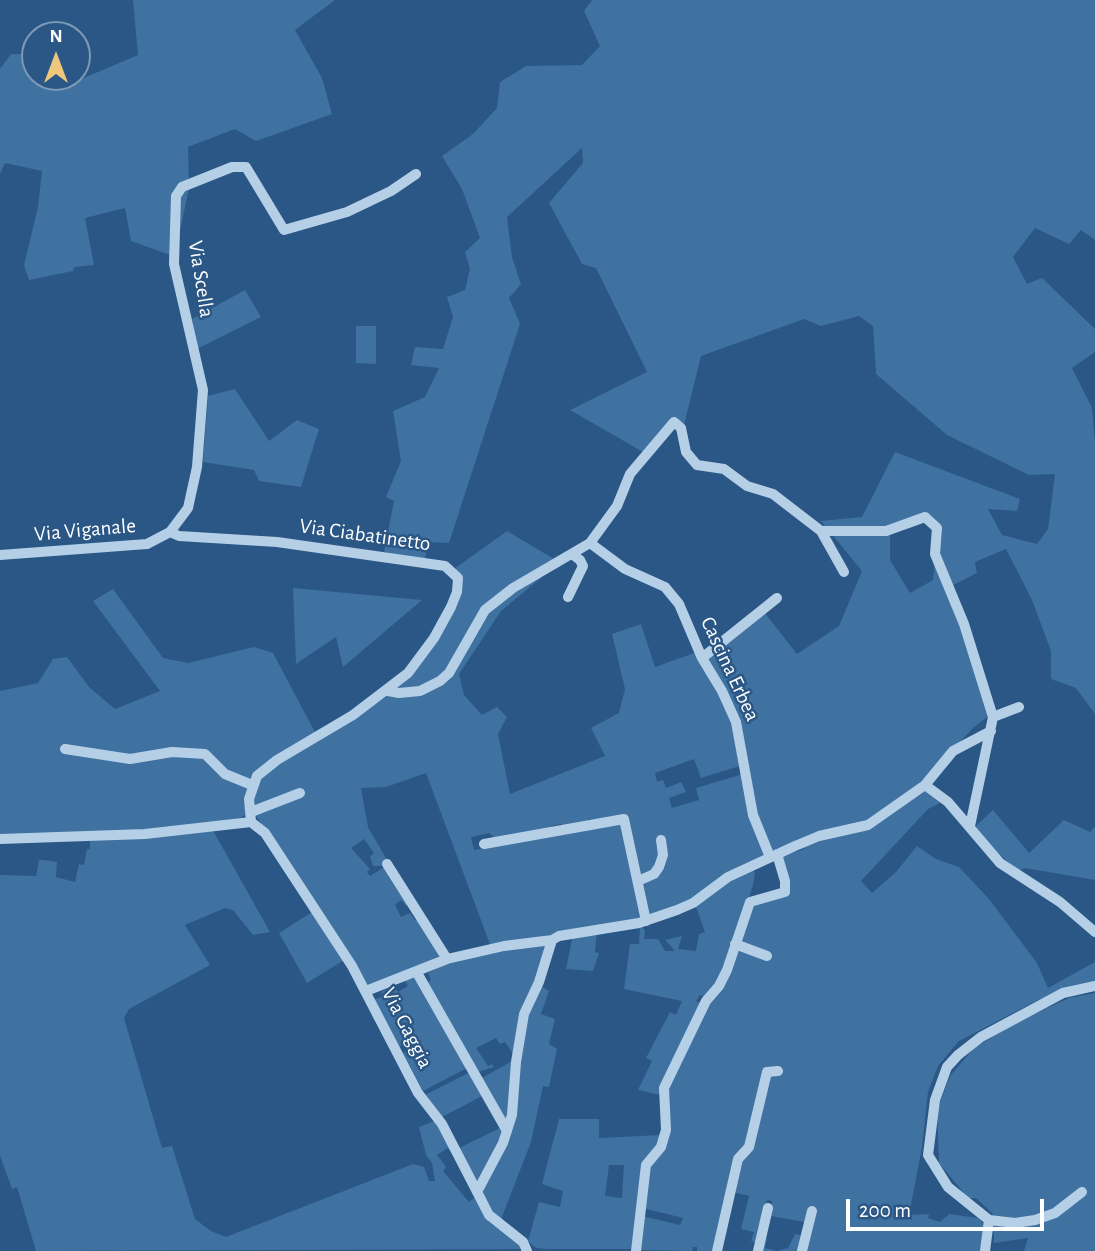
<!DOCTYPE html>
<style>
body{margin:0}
#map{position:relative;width:1095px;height:1251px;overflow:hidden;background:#2a5785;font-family:"Alegreya Sans",sans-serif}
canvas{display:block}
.north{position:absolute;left:21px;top:21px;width:70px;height:70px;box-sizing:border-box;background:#2a5785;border:2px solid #7f9ab6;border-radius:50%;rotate:0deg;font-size:19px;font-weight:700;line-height:28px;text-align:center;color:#fff}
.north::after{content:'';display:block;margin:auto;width:24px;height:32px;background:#eec67c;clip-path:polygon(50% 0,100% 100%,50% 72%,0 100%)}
.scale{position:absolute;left:846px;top:1199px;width:198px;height:32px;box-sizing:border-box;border:4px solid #fff;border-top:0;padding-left:9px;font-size:21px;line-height:24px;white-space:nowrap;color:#fff;-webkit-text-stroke:5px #2a5785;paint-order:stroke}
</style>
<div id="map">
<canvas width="1095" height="1251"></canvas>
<div class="north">N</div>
<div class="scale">200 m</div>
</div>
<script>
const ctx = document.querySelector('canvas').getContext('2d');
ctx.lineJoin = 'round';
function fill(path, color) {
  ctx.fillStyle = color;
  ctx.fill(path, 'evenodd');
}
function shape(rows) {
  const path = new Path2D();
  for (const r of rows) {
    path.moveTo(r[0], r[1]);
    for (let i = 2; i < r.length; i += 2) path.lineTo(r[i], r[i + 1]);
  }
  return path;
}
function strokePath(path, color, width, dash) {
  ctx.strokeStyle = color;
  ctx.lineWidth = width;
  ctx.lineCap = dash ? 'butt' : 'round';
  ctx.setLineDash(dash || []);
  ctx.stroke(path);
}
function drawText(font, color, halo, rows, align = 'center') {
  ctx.font = font + ' "Alegreya Sans",sans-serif';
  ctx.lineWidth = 5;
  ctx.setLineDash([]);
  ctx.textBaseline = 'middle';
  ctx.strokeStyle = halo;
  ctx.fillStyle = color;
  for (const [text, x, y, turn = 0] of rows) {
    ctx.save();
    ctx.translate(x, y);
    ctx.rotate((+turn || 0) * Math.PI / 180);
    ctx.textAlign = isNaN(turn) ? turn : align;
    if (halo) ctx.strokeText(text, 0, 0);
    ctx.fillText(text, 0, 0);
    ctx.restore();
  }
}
const green = shape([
 [133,0,335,0,295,30,322,78,332,114,256,141,235,129,188,147,189,188,177,245,170,255,131,241,125,208,85,218,94,265,74,267,73,271,29,280,24,265,38,207,42,171,5,163,0,174,0,69,11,54,35,54,35,77,69,77,72,83,138,55],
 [592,0,1095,0,1095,240,1081,230,1069,244,1035,228,1013,257,1027,284,1042,278,1095,329,1095,352,1072,368,1092,408,1095,443,1095,714,1076,688,1051,679,1051,651,1032,600,1006,549,975,562,977,573,951,586,996,710,973,728,922,783,942,802,928,809,861,881,872,893,896,872,917,846,936,859,959,867,989,899,1037,963,1048,988,1095,962,1095,981,1071,986,1036,1001,959,1041,938,1066,928,1092,922,1147,909,1215,929,1214,928,1218,940,1222,949,1214,978,1218,986,1227,987,1234,986,1245,981,1251,760,1251,763,1238,767,1238,765,1248,777,1251,788,1248,795,1234,801,1235,804,1222,771,1216,772,1201,767,1200,757,1243,751,1241,754,1232,741,1229,749,1196,729,1191,715,1251,697,1251,697,1247,693,1247,692,1251,640,1250,642,1216,680,1225,683,1218,638,1207,633,1249,547,1249,536,1248,528,1241,539,1202,560,1207,563,1191,542,1184,559,1119,599,1119,599,1138,661,1135,664,1130,660,1095,638,1090,652,1061,646,1058,670,1012,676,1015,682,1001,624,989,630,944,639,944,640,926,645,930,644,939,658,939,665,951,675,951,665,940,682,936,678,949,696,951,699,934,705,932,695,904,719,884,752,867,755,874,753,885,725,970,706,998,700,995,696,1002,705,1002,721,986,752,906,782,897,783,880,776,858,807,848,766,854,725,876,695,898,651,916,644,909,641,884,644,880,638,873,627,816,598,821,588,819,588,823,563,828,561,824,552,826,550,830,496,839,489,833,471,837,474,850,624,821,635,881,642,920,583,928,491,947,426,773,386,787,361,788,368,827,387,860,381,866,373,866,370,856,374,853,364,839,351,848,370,869,367,872,370,876,386,866,411,903,406,906,401,900,395,905,401,917,410,913,416,921,418,918,440,953,439,956,410,970,368,987,255,814,253,801,259,779,277,762,302,747,301,743,264,767,252,784,226,772,204,753,172,751,130,759,66,748,129,760,172,753,204,755,225,775,250,786,247,799,249,813,240,818,169,830,0,837,0,691,38,683,53,659,67,657,89,687,115,709,160,691,93,601,113,589,163,658,188,663,254,647,273,653,316,734,394,683,406,672,430,639,443,615,455,588,456,578,450,572,507,531,554,559,554,567,501,611,459,674,464,695,482,715,497,707,507,717,498,734,510,794,605,756,591,728,619,713,625,689,612,634,641,624,655,667,697,652,732,716,743,765,701,778,694,759,655,773,657,782,663,780,666,788,681,782,686,792,669,798,672,808,699,800,696,788,743,774,748,808,753,802,742,735,731,702,705,658,764,612,797,654,839,626,862,571,821,521,862,517,895,452,1020,499,1017,511,988,509,1002,535,1037,544,1048,529,1055,474,1029,475,947,435,876,374,873,326,859,316,821,326,804,319,701,356,684,425,673,420,643,452,570,410,647,372,596,268,582,264,549,203,583,163,582,148,507,217,512,257,521,284,509,298,520,324,449,543,428,542,425,560,384,552,394,501,386,497,401,461,393,411,425,397,439,368,411,365,415,347,443,349,453,317,447,297,465,290,470,269,465,252,480,238,462,189,442,156,473,134,497,108,500,82,526,66,582,65,600,46,584,11],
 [923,514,932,517,938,527,933,580,910,593,890,560,890,524],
 [609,1165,624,1165,622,1198,605,1196],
 [245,290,261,317,197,349,192,319],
 [356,326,376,326,376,364,356,363],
 [235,389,269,441,297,420,319,429,301,487,259,481,254,470,203,462,208,396],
 [293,588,422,600,343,667,336,637,296,664],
 [993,810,1029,853,1064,820,1090,832,1095,827,1095,880,1025,868,1018,871,981,838,976,826],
 [211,827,270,932,253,935,233,910,225,908,185,925,210,965,129,1009,124,1018,162,1148,172,1146,195,1219,211,1231,226,1237,413,1164,424,1167,429,1181,435,1181,432,1163,426,1155,419,1127,437,1120,460,1164,448,1148,437,1155,446,1167,443,1171,469,1202,475,1197,489,1222,520,1243,520,1249,36,1251,17,1187,12,1189,0,1156,0,875,36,876,39,860,44,860,57,862,56,877,75,882,79,864,84,865,87,849,90,849,90,839],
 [312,912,344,960,307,983,279,933],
 [597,931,595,952,599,953,593,971,566,969,573,934],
 [547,942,538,980,530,994,507,1123,480,1079,512,1061,513,1054,505,1042,500,1044,496,1038,476,1048,488,1066,492,1064,494,1067,478,1072,426,984,431,980,428,973,453,960],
 [416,974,469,1067,423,1091,403,1053,414,1049,410,1042,397,1047,374,1000,381,997,382,991,394,987,398,992,408,986,404,979],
 [541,986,549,991,541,1014,555,1019,549,1044,557,1049,549,1087,543,1086,531,1142,500,1222,482,1193,508,1135,527,1013],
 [1095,993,1095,1251,1024,1251,1028,1238,994,1243,993,1214,976,1198,968,1198,939,1163,937,1110,950,1076,973,1049,1015,1023,1069,998],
 [470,1072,484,1095,442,1117,425,1095],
 [502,1127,503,1137,482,1180,476,1183,459,1148]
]);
const minor = shape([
 [821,531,886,531,925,517,937,528,935,554,964,624,993,717,970,826],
 [170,532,179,536,277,542,445,566,458,578,457,592,451,607,434,638,408,673,353,715,277,760,257,776,249,799,251,822],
 [590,543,625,569,665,587,679,604,702,658,722,691,736,722,753,815,770,857],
 [0,555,147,544,170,532,188,508,197,467,203,390,174,264,176,196,182,187,232,167,246,167,284,230,347,212,391,191,416,174],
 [568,597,583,566,580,560,572,554],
 [702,658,777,598],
 [388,691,399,693,420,691,440,681,449,673,485,610,513,588,590,543,617,506,630,474,674,422,681,428,686,452,697,465,724,469,747,486,773,494,821,531,844,572],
 [993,717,1019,707],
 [65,749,130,759,172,752,205,754,225,774,252,785],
 [925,785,953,751,991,731],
 [251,812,300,793],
 [251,822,265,833,352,966,418,1093,442,1124,489,1215,523,1242,527,1251],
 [0,839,145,834,251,822],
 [484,844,624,819,646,921],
 [387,864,447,959],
 [638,881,654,874,659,867,663,855,661,840],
 [735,944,767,956],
 [416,971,507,1131],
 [366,991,447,959,504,946,552,940],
 [477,1192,503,1143,512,1115,516,1062,524,1014,539,982,552,940,559,936,639,923,677,910,693,903,728,877,795,846,819,836,868,825,925,785,948,802,1000,863,1060,902,1095,932],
 [1082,1192,1055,1213,1035,1220,1015,1223,989,1220,948,1187,928,1155,935,1100,947,1067,958,1055,981,1037,1063,993,1095,986],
 [636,1251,646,1165,661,1147,666,1130,664,1088,706,1001,719,986,727,970,750,902,785,892,785,881,777,854],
 [717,1251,738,1159,749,1147,767,1072,778,1071],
 [758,1251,768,1208],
 [802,1251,812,1211],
 [985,1251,989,1220]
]);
const streetNames = [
 ["Via Scella",201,279,81],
 ["Via Viganale",85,530,-5],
 ["Via Ciabatinetto",365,535,8],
 ["Cascina Erbea",730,669,65],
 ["Via Gaggia",407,1028,63]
];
fill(green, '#3f71a1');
strokePath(minor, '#b5cfe7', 10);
drawText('21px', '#fff', '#2a5785', streetNames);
</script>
